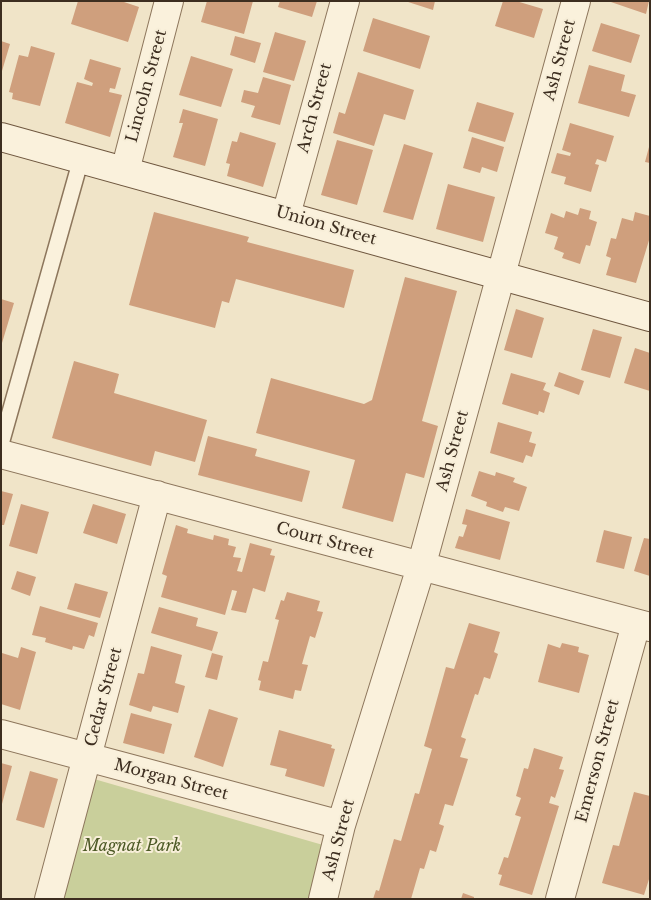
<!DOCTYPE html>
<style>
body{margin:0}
#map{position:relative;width:651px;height:900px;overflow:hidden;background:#f0e4c8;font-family:"Libre Baskerville",serif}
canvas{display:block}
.frame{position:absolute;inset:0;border:2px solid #3d2e20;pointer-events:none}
</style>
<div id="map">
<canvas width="651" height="900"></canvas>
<div class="frame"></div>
</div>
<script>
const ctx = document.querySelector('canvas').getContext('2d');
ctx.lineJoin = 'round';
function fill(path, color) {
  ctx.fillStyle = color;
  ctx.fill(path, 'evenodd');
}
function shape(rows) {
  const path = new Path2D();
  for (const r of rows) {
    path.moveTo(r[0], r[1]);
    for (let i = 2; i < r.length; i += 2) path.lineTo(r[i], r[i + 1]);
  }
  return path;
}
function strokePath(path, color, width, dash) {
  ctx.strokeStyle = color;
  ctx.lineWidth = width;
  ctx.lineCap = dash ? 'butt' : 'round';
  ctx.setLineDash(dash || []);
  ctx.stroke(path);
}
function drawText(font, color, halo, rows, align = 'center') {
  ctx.font = font + ' "Libre Baskerville",serif';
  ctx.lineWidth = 4;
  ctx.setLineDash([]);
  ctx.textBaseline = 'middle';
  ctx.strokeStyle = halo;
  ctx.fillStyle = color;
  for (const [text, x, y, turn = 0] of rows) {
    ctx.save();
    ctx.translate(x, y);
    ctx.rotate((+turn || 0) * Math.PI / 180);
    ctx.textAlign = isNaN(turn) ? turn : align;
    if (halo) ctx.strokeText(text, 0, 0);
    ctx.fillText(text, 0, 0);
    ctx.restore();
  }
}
const green = shape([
 [94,779,323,845,308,899,64,899]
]);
const building = shape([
 [78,1,121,1,139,7,128,42,71,24],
 [207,1,253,1,244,34,201,22],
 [280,1,317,1,312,17,278,7],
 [405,1,435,1,433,10],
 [503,1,516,1,543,9,534,38,495,26],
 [608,1,649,1,646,14],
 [373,18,430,36,420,69,363,51],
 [601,23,640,35,631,63,592,51],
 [275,32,306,41,294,81,263,72],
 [235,36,261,43,255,63,230,55],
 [1,41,10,44,2,71,1,71],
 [31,46,55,53,40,106,12,99,13,93,9,92,19,55,28,57],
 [191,56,233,69,221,107,179,95],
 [90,59,121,68,115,89,110,88,109,92,122,95,110,137,65,123,77,82,92,86,93,83,84,79],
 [589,65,625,75,621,91,636,95,629,117,578,103],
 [358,72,414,90,405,120,384,114,374,146,333,133,339,112,345,114],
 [263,77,291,85,280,125,251,117,255,106,241,102,244,90,258,93],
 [477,102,514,113,505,142,468,131],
 [183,109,218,119,205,166,173,157,183,123,179,123],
 [570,123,614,136,606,162,597,159,595,164,599,165,591,192,564,184,566,177,551,173,557,153,570,156,571,153,562,150],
 [240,132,276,143,263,187,227,176,230,164,226,163,232,141,237,142],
 [472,137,504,147,497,172,482,167,480,173,463,168],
 [337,140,373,150,357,205,321,195],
 [404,144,433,153,413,220,383,212],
 [649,147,650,147,650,163,645,162],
 [448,184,495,197,483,242,436,229],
 [580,208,591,211,589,219,597,222,590,246,586,245,580,264,562,258,564,253,554,249,558,237,545,233,551,213,564,218,566,211,578,215],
 [154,212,249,237,247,242,354,270,344,308,236,279,229,303,222,301,215,328,129,305],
 [635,212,650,216,650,237,636,283,606,275,611,258,606,256,611,238,616,239,622,218,633,221],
 [405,277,457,291,422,421,438,426,424,478,406,473,393,522,342,508,355,460,256,433,271,378,364,404,372,400],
 [1,299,14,303,2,343,1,343],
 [516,309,544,318,532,358,504,350],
 [593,329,622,337,610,378,581,370],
 [635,348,650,353,650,391,624,383],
 [74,361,119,374,114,393,207,420,195,462,155,451,151,466,52,438],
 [559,372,584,381,579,395,554,386],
 [511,373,546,383,543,390,550,393,544,413,539,411,538,415,502,404],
 [498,422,532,432,529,442,536,444,532,457,526,455,523,463,490,453],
 [208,436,257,449,255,456,310,471,302,502,198,475],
 [479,471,495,476,496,472,515,478,513,482,527,487,519,511,505,507,503,512,486,506,487,502,471,496],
 [1,491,13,494,4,525,1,525],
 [21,504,49,512,37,554,9,546],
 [93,504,126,514,117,544,83,533],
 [466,509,510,522,500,560,455,548,459,536,463,537,467,525,462,524],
 [176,525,188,529,187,533,213,540,214,535,229,539,228,545,236,547,233,557,241,558,237,571,242,572,250,543,272,549,270,555,275,556,265,592,253,588,246,613,231,610,237,591,232,590,225,615,161,597,167,576,162,574],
 [604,530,632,537,624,569,596,562],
 [644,538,650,539,650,576,634,571],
 [17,571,36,577,30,596,11,589],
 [75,583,108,592,100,618,67,609],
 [287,592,320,601,317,611,323,612,315,638,310,636,302,664,308,665,301,691,295,690,293,699,259,690,261,681,258,680,263,661,268,662,279,620,275,619,281,600,284,601],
 [40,606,98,623,94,637,89,635,84,649,73,646,72,650,45,642,46,638,32,635],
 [159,607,198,618,196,626,218,632,212,651,151,633],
 [469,623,500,632,494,652,498,654,490,679,484,677,478,695,475,694,461,737,466,739,460,757,468,759,453,806,445,804,439,824,444,826,436,852,430,850,424,869,420,868,411,899,373,899,376,890,379,891,394,839,401,841,415,793,419,794,432,749,424,746,446,667,454,669],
 [562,643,579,647,578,652,589,655,579,693,538,682,548,644,560,648],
 [151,646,182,655,175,683,185,686,178,713,153,706,151,712,129,705,138,673,144,674],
 [21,647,36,652,20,710,1,704,1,658,2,653,18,658],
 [212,653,223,656,217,680,205,677],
 [209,709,238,718,223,767,194,757],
 [131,713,172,724,164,754,123,743],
 [279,730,332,745,331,748,335,749,324,787,285,776,287,769,270,765],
 [534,748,563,757,559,769,564,770,555,798,551,796,549,803,559,806,532,895,499,885,502,875,498,874,504,857,508,858,521,817,515,815,521,798,516,796,524,768,528,769],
 [1,763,12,766,2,804,1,803],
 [30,771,58,779,44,828,16,820],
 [634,792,650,796,650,876,644,895,602,883,613,845,619,846],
 [463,893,474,897,474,899,461,899]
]);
const service = shape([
 [1,444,81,159]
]);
const minor = shape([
 [125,171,169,1],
 [286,215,345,1],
 [1,454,650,627],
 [1,734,341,825],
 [49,899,157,495],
 [323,899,341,825,421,567,576,1],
 [560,899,636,624]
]);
const secondary = shape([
 [1,137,650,317]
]);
const streetNames = [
 ["Ash Street",560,60,-75],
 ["Lincoln Street",147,86,-75],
 ["Arch Street",315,108,-75],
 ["Union Street",326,226,16],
 ["Ash Street",453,451,-75],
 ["Court Street",325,541,15],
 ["Cedar Street",104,697,-75],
 ["Emerson Street",598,761,-75],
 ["Morgan Street",171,780,15],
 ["Ash Street",339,840,-75]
];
const parkNames = [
 ["Magnat Park",132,846]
];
fill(green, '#c9cf9b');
fill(building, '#cf9f7d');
strokePath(service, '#8d765c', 18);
strokePath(minor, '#8d765c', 30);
strokePath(secondary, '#6f573f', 30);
strokePath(service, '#faf1dc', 15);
strokePath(minor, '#faf1dc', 28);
strokePath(secondary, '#faf1dc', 28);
drawText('16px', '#3d2e20', '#f7eed8', streetNames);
drawText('italic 16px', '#4d5a26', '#f7eed8', parkNames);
</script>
